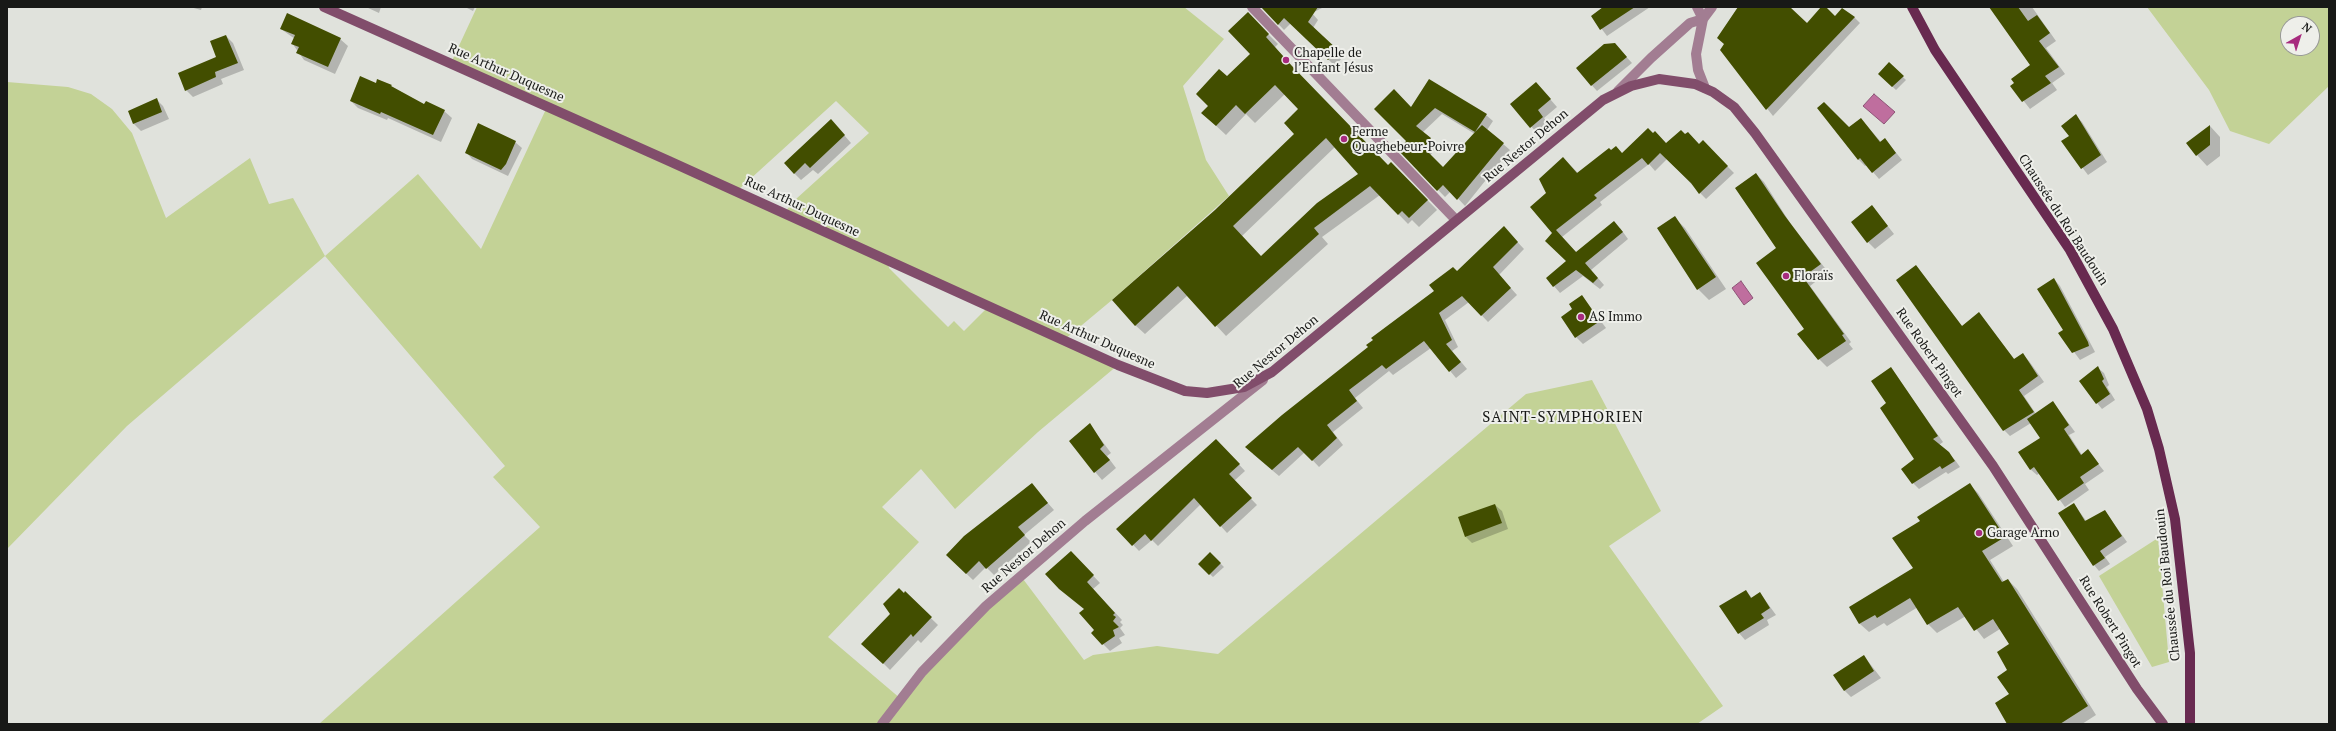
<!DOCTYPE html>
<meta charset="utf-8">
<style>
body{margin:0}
#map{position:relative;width:2336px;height:731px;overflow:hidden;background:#e0e2dc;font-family:"PT Serif",serif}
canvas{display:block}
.frame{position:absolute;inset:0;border:8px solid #181917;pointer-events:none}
.north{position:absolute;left:2280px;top:16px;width:40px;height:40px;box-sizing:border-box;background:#eeefea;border:1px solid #989996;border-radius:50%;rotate:39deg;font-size:11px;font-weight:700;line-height:16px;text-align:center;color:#181917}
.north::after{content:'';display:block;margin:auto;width:14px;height:18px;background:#a72b7e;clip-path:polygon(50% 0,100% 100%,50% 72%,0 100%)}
</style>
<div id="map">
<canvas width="2336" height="731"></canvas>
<div class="frame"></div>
<div class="north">N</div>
</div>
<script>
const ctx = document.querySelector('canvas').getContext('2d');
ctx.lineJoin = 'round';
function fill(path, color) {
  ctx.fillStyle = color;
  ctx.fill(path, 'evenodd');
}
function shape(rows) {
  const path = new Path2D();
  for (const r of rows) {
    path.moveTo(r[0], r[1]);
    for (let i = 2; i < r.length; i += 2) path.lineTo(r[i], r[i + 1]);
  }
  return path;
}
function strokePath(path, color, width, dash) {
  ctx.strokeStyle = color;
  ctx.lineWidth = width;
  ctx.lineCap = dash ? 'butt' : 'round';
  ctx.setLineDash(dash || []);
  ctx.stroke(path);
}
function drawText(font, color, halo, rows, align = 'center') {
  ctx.font = font + ' "PT Serif",serif';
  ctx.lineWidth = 4;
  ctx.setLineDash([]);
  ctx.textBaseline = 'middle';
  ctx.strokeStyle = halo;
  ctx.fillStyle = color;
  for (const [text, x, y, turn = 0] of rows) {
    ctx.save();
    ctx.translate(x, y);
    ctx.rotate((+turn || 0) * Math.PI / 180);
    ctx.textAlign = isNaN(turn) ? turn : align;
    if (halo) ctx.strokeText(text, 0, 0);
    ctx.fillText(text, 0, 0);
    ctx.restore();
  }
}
const green = shape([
 [477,7,1184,7,1224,39,1183,86,1206,160,1229,196,1112,300,1064,340,1118,365,1038,432,955,509,921,469,882,507,919,542,828,637,901,699,1020,575,1084,660,1093,655,1157,646,1218,654,1526,394,1592,380,1661,511,1609,546,1723,706,1697,724,319,724,540,527,493,477,505,466,325,256,127,426,7,549,7,82,68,87,91,94,112,109,132,133,166,218,250,158,269,204,293,198,325,256,418,174,481,249,547,107,451,63],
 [836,101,869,133,796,199,784,213,737,191],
 [888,261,989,306,964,331,954,321,948,327,889,268],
 [2147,7,2329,7,2329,86,2269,144,2230,131,2209,90],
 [2288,24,2312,24,2312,48,2288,48],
 [2158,538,2169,662,2152,667,2099,576]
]);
const water = shape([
 [1874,94,1895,112,1884,124,1863,106,1874,94],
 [1741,281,1753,298,1744,305,1732,288,1741,281]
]);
const shadow = shape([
 [190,7,202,7,201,10],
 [366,7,381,7,379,13],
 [465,7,475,7,473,11],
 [1262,7,1324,7,1312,13,1318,20,1313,28,1343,57,1335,66,1291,23,1284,30],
 [1605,7,1650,7,1607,36,1592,16],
 [1738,7,1789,7,1807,24,1825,7,1835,17,1854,17,1860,23,1773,116,1721,50,1725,44,1718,38],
 [1990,7,2032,7,2056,41,2046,48,2065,74,2052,83,2057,90,2030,109,2012,86,2032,65],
 [1249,15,1278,44,1275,47,1301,77,1388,167,1400,172,1437,210,1419,227,1412,220,1408,224,1380,195,1322,237,1328,244,1226,336,1188,295,1145,334,1135,325,1215,210,1296,134,1299,109,1285,94,1255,123,1246,114,1226,135,1212,122,1209,106,1227,78,1252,54],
 [1335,147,1360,174,1261,257,1242,236],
 [281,29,340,39,348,46,335,74,304,60,292,43,295,39],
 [226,36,233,43,244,70,221,79,223,84,193,97,186,90,217,57],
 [1620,50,1632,63,1597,91,1577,69],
 [1889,64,1906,80,1896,90,1879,74],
 [1429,81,1486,115,1493,121,1487,130,1510,150,1465,206,1451,191,1445,197,1400,151,1407,141,1411,108],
 [1442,114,1475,134,1443,169,1430,156,1437,145,1423,132],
 [1536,83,1557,107,1544,118,1549,125,1538,134,1511,104],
 [376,84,391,86,424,106,444,111,452,118,441,142,388,118,387,120,358,108,351,101],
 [156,99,163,106,169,119,141,131,134,124,129,112],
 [1819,108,1849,128,1861,119,1881,142,1885,139,1902,160,1879,179,1867,165,1865,166,1859,160],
 [2076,116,2082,122,2107,162,2088,175,2063,142,2070,136],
 [2210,126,2220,137,2220,156,2207,166,2197,155],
 [838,128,851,143,818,174,813,170,801,180,794,173],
 [515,142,522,148,508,176,472,159,466,152],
 [1703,142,1734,173,1706,199,1667,159,1655,171,1649,164,1600,202,1602,205,1562,237,1577,253,1620,228,1628,239,1591,270,1604,285,1600,289,1583,276,1560,293,1547,278,1567,261,1553,233,1548,194,1563,158,1578,173,1611,151,1623,154,1667,144,1699,145],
 [1756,174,1764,182,1792,226,1828,272,1810,286,1851,342,1849,344,1853,349,1827,367,1819,359,1805,329,1778,248],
 [1872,206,1894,234,1875,249,1868,242],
 [1675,218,1685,228,1726,289,1709,300,1698,289,1659,228],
 [1510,234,1524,249,1499,275,1517,295,1488,322,1469,302,1445,320,1458,347,1452,351,1467,369,1456,378,1431,348,1393,375,1389,371,1355,398,1363,408,1333,432,1343,445,1319,467,1305,452,1279,476,1253,454,1369,347,1457,272],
 [1916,266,1962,326,1979,314,2015,360,2023,355,2029,361,2044,382,2024,396,2036,414,2053,402,2075,432,2069,435,2082,455,2088,451,2104,471,2085,484,2089,490,2065,507,2040,473,2037,475,2030,469,2041,438,2031,423,2010,436,2004,430],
 [2054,279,2060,286,2094,350,2095,352,2080,360,2060,333,2064,330],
 [1582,296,1606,328,1583,344,1576,337,1574,310],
 [2098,368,2104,373,2109,385,2107,387,2115,400,2102,409,2097,403],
 [1891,369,1943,442,1939,445,1955,460,1960,467,1948,474,1946,472,1919,489,1913,483,1916,459,1887,403],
 [1090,425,1111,453,1107,456,1116,468,1102,480,1070,442],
 [1222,446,1245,471,1234,481,1257,505,1227,533,1201,504,1158,546,1152,540,1139,551,1118,529],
 [1031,484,1054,510,1024,535,1031,542,994,575,986,567,973,580,947,555],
 [1969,484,1978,493,2013,546,1990,560,2004,582,2008,580,2017,589,2096,715,2082,724,2010,724,2011,645,2000,629,1984,639,1966,616,1937,633,1928,624,1918,607,1887,626,1884,623,1869,632,1860,624,1850,608,1914,568,1921,521],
 [2074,504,2087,522,2105,511,2127,542,2105,557,2110,564,2099,571,2094,565],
 [1495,505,1502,511,1508,529,1472,543,1466,537],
 [1071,552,1100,583,1093,589,1122,620,1120,622,1123,625,1120,628,1125,635,1119,638,1122,643,1110,651,1092,633,1095,630,1087,613],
 [1210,553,1224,567,1213,577,1199,564],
 [1746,591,1752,598,1760,593,1776,615,1767,620,1769,625,1745,640,1739,633],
 [905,593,938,625,921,643,918,640,890,670,870,650],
 [1864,656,1881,678,1851,697,1844,690]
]);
const building = shape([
 [1261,7,1318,7,1308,22,1338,50,1328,60,1284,18,1278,25],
 [1603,7,1635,7,1600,30,1591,16],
 [1738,7,1790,7,1807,23,1821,7,1826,7,1835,16,1842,8,1855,17,1766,110,1720,50,1724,44,1717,38],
 [1989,7,2018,7,2028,21,2037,15,2050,33,2039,41,2059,67,2045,76,2051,83,2022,102,2010,86,2014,83,2011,79,2030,65],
 [1248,12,1269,34,1266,37,1292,66,1388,165,1391,162,1428,200,1409,218,1402,211,1398,215,1370,186,1314,228,1319,234,1215,327,1178,286,1135,326,1112,300,1215,210,1294,134,1284,123,1298,109,1275,85,1245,114,1236,105,1216,126,1201,113,1208,106,1196,94,1219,69,1227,76,1250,54,1228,31],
 [1326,138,1358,174,1317,203,1261,256,1233,226],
 [287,13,341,38,328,67,296,53,299,47,291,44,295,35,280,29],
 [226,35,238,63,215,72,216,77,185,91,178,73,216,57,210,41],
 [1615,43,1627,57,1591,86,1576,68,1604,44],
 [1889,62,1904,76,1892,87,1878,74],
 [360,76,376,83,377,79,392,85,391,86,424,104,426,101,445,110,433,135,381,112,380,114,350,101],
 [1429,79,1487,114,1475,132,1482,125,1504,143,1457,200,1443,185,1437,191,1399,151,1406,141,1374,109,1394,89,1411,107],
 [1435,108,1475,132,1443,167,1424,148,1431,138,1416,126],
 [1536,82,1551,99,1538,110,1543,117,1530,128,1510,104],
 [157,98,162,112,133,124,128,111],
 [1824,102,1849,127,1861,118,1880,142,1885,138,1896,153,1872,173,1860,158,1858,160,1817,108],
 [2076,114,2101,155,2081,169,2061,141,2069,136,2061,126],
 [831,119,845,135,810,168,805,163,794,174,784,163],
 [478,123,516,141,506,164,501,170,465,153],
 [2210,125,2210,145,2196,156,2186,143],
 [1648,128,1653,133,1655,131,1666,143,1681,130,1685,134,1688,132,1699,144,1703,140,1728,166,1699,194,1691,183,1660,153,1648,165,1642,158,1594,195,1597,198,1556,230,1576,252,1614,221,1623,232,1585,263,1598,278,1593,283,1576,270,1553,287,1546,278,1566,261,1545,241,1552,233,1530,207,1546,193,1539,179,1563,157,1577,173,1609,148,1611,150,1616,146,1622,153],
 [1756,173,1785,216,1821,264,1803,277,1844,334,1842,335,1846,341,1818,360,1797,334,1804,329,1756,263,1776,248,1735,188],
 [1872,205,1888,226,1867,243,1851,222],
 [1675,216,1716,277,1697,290,1657,228],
 [1504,226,1518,242,1493,267,1511,288,1481,316,1462,296,1439,313,1452,340,1446,344,1461,362,1449,372,1424,341,1386,369,1382,365,1349,390,1357,401,1327,425,1337,438,1312,461,1298,447,1272,470,1245,447,1282,415,1368,347,1366,345,1373,340,1371,338,1434,291,1429,285,1453,267,1457,271],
 [1916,265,1962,326,1979,312,2014,359,2023,353,2038,376,2019,390,2034,412,2003,431,1896,280],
 [2054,278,2088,342,2089,346,2072,353,2058,333,2063,330,2037,289],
 [1582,295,1600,321,1575,338,1561,317,1572,309,1569,304],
 [2098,366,2104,379,2102,381,2110,394,2096,404,2079,381],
 [1891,367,1938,436,1933,439,1949,452,1955,461,1942,469,1940,466,1912,484,1901,469,1914,459,1880,408,1886,403,1871,381],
 [2053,401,2069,425,2064,429,2081,455,2088,449,2099,464,2080,477,2084,483,2058,501,2034,467,2030,470,2018,452,2040,438,2027,419],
 [1090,423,1104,445,1100,449,1110,460,1094,473,1069,441],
 [1216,439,1240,464,1229,474,1252,498,1220,527,1194,498,1151,541,1145,534,1132,546,1116,529],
 [1032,483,1048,503,1018,527,1025,535,986,569,979,561,966,574,946,555,964,536],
 [1970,483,2005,537,1982,551,2002,582,2008,579,2088,706,2060,724,2007,724,1995,703,2009,694,1997,677,2007,670,1997,652,2009,644,1993,619,1974,631,1958,607,1927,625,1910,598,1877,618,1875,615,1859,624,1849,607,1913,568,1892,538,1920,521,1917,517],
 [2074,503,2085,521,2105,510,2122,536,2100,551,2105,558,2093,566,2058,513],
 [1495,504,1502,523,1465,537,1458,517],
 [1071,551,1094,575,1087,582,1115,613,1113,615,1116,617,1113,621,1119,627,1113,630,1115,636,1102,645,1091,633,1094,630,1079,613,1084,609,1059,589,1045,574],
 [1210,552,1221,563,1209,575,1198,564],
 [899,588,904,593,905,591,932,617,913,637,911,634,883,664,861,644,890,614,883,604],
 [1746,590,1751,598,1760,592,1770,608,1761,614,1764,618,1738,634,1719,606],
 [1864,655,1874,671,1844,691,1833,675]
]);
const minor = shape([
 [1252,7,1456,220],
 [1697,7,1703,19],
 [882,724,922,672,986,606,1085,521,1263,380]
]);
const tertiary = shape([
 [1705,88,1698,70,1696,54,1703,19,1712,7],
 [1618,91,1651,58,1690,23,1703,19]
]);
const secondary = shape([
 [324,7,669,161,1118,365,1185,391,1207,393,1244,387,1272,372,1603,100,1631,86,1659,79,1695,84,1713,92,1734,107,1755,133,1993,466,2137,689,2163,724]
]);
const primary = shape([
 [1912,7,1935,50,2070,250,2113,329,2147,409,2159,449,2175,519,2190,653,2190,724]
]);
const markers = [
 [1286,60,4,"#a72b7e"],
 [1344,139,4,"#a72b7e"],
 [1786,276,4,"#a72b7e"],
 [1581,317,4,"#a72b7e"],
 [1979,533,4,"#a72b7e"]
];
const poiNames = [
 ["Chapelle de",1294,53],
 ["l’Enfant Jésus",1294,68],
 ["Ferme",1352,132],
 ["Quaghebeur-Poivre",1352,147],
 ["Floraïs",1794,276],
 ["AS Immo",1589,317],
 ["Garage Arno",1987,533]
];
const streetNames = [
 ["Rue Arthur Duquesne",506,73,24],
 ["Rue Nestor Dehon",1526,146,-40],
 ["Rue Arthur Duquesne",802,207,25],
 ["Chaussée du Roi Baudouin",2063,220,57],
 ["Rue Arthur Duquesne",1097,340,24],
 ["Rue Nestor Dehon",1276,352,-40],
 ["Rue Robert Pingot",1929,353,55],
 ["Rue Nestor Dehon",1024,556,-41],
 ["Chaussée du Roi Baudouin",2168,585,-96],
 ["Rue Robert Pingot",2110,622,58]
];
const quarterNames = [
 ["SAINT-SYMPHORIEN",1563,418]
];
fill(green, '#c3d296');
fill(water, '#bf6e9e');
strokePath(water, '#8d5476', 1);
fill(shadow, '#0003');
fill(building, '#424e00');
strokePath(minor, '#a27d92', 10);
strokePath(tertiary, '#a27d92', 10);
strokePath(secondary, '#814d6b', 10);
strokePath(primary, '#682a50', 10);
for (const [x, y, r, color] of markers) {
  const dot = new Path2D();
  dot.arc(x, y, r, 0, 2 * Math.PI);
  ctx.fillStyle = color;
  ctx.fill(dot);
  strokePath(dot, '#eeefea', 1.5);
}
drawText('13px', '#181917', '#eeefea', poiNames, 'left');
drawText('13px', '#181917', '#eeefea', streetNames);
ctx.letterSpacing = '1px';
drawText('15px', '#181917', '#eeefea', quarterNames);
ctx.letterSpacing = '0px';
</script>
